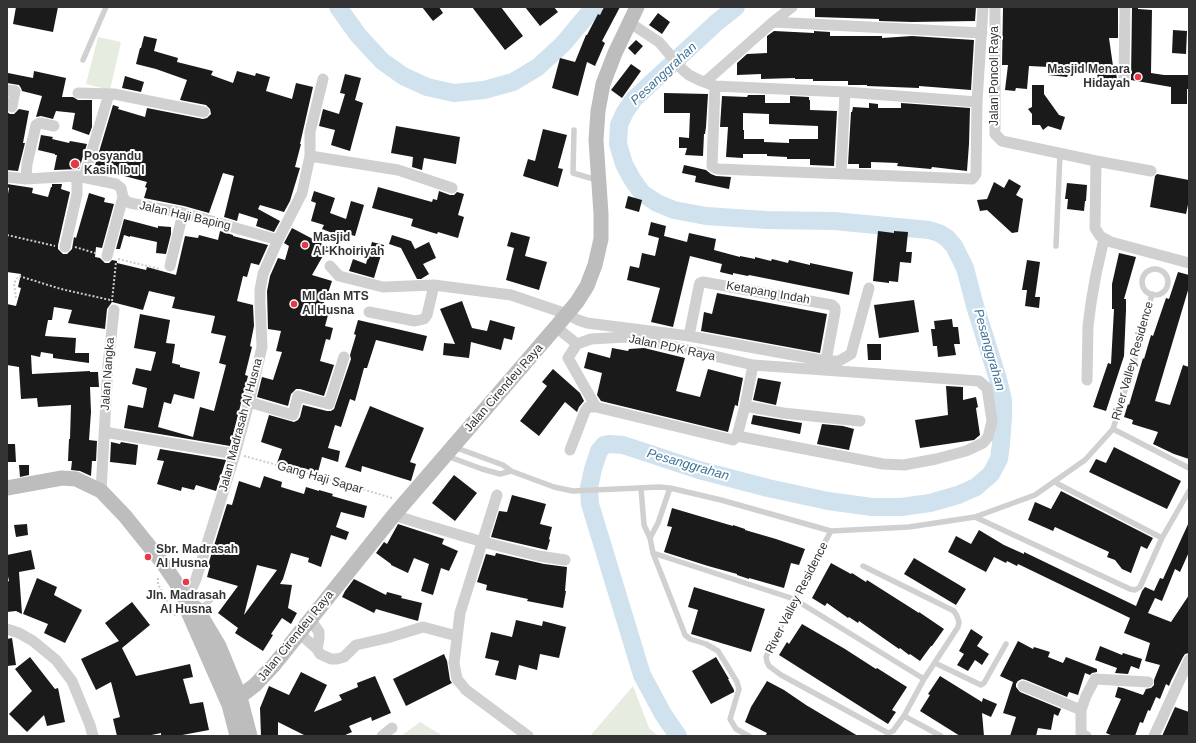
<!DOCTYPE html>
<style>
body{margin:0}
#map{position:relative;width:1196px;height:743px;overflow:hidden;background:#fff;font-family:Helvetica,sans-serif}
canvas{display:block}
.frame{position:absolute;inset:0;border:8px solid #333;pointer-events:none}
</style>
<div id="map">
<canvas width="1196" height="743"></canvas>
<div class="frame"></div>
</div>
<script>
const ctx = document.querySelector('canvas').getContext('2d');
ctx.lineJoin = 'round';
function fill(path, color) {
  ctx.fillStyle = color;
  ctx.fill(path, 'evenodd');
}
function shape(rows) {
  const path = new Path2D();
  for (const r of rows) {
    if (r.length === 3) {
      path.moveTo(r[0] + r[2], r[1]);
      path.arc(r[0], r[1], r[2], 0, 2 * Math.PI);
      continue;
    }
    path.moveTo(r[0], r[1]);
    for (let i = 2; i < r.length; i += 2) path.lineTo(r[i], r[i + 1]);
  }
  return path;
}
function strokePath(path, color, width, dash) {
  ctx.strokeStyle = color;
  ctx.lineWidth = width;
  ctx.lineCap = dash ? 'butt' : 'round';
  ctx.setLineDash(dash || []);
  ctx.stroke(path);
}
function drawText(font, color, halo, rows, align = 'center') {
  ctx.font = font + ' Helvetica,sans-serif';
  ctx.lineWidth = 4;
  ctx.setLineDash([]);
  ctx.textBaseline = 'middle';
  ctx.strokeStyle = halo;
  ctx.fillStyle = color;
  for (const [text, x, y, turn = 0] of rows) {
    ctx.save();
    ctx.translate(x, y);
    ctx.rotate((+turn || 0) * Math.PI / 180);
    ctx.textAlign = isNaN(turn) ? turn : align;
    if (halo) ctx.strokeText(text, 0, 0);
    ctx.fillText(text, 0, 0);
    ctx.restore();
  }
}
const green = shape([
 [98,37,121,42,110,90,86,84],
 [633,686,649,728,658,736,590,736],
 [420,722,443,736,401,736]
]);
const river = shape([
 [338,7,358,35,382,61,403,76,427,87,454,93,484,90,513,82,538,67,563,44,594,7],
 [678,736,663,714,642,675,590,504,589,488,593,469,599,451,604,445,610,444,623,445,699,470,768,488,828,501,872,507,901,507,930,503,958,495,976,487,991,474,999,459,1001,444,1003,417,1003,400,998,379,975,306,965,268,954,246,947,238,939,233,929,230,834,221,766,220,706,216,674,210,657,203,642,193,632,179,624,164,618,144,619,125,625,112,634,99,716,23,736,7]
]);
const building = shape([
 [16,7,58,7,53,32,13,24],
 [422,7,439,7,443,13,433,21],
 [472,7,501,7,523,36,505,50],
 [525,7,554,7,558,12,540,26],
 [604,7,620,7,602,41,605,43,595,66,587,62,578,96,552,88,560,58,575,62,586,35,587,35,598,14,600,15],
 [815,7,976,7,975,21,912,22,879,21,879,19,815,17],
 [1003,7,1081,8,1081,7,1118,7,1118,38,1109,38,1113,66,1115,66,1117,79,1099,83,1096,70,1068,75,1067,77,1048,75,1049,67,1029,66,1027,89,1016,88,1015,91,1005,90,1008,65,1002,65],
 [1132,7,1138,7,1138,9,1152,10,1151,73,1164,75,1189,75,1189,89,1187,89,1187,104,1171,104,1171,87,1131,80],
 [658,13,670,22,662,34,649,25],
 [1173,30,1187,31,1186,54,1172,53],
 [774,31,814,33,814,31,830,32,830,36,882,36,882,38,912,36,974,40,971,90,919,86,919,88,867,86,867,85,848,85,848,81,813,81,813,79,795,79,795,78,761,79,761,74,737,75,737,63,747,54,767,53,767,36],
 [144,36,157,39,154,51,178,58,177,62,213,71,211,75,233,83,237,71,255,76,256,73,270,77,266,91,292,99,296,83,313,87,300,144,301,144,295,167,300,168,290,201,284,212,260,205,258,209,280,221,274,232,256,226,258,219,239,213,237,221,224,217,234,176,223,173,209,213,184,206,144,198,147,188,145,187,147,182,98,169,97,173,93,172,113,105,119,107,118,109,145,117,147,108,203,119,207,118,211,114,210,109,206,105,180,100,187,80,156,69,136,64,140,48,141,48],
 [636,40,643,46,635,55,628,48],
 [631,64,641,71,622,98,611,90],
 [34,71,66,78,62,97,73,97,78,100,92,100,92,127,89,135,72,129,75,113,56,111,53,119,41,116,36,117,42,96,22,91,21,88,19,85,7,83,8,73,33,78],
 [345,74,361,78,355,100,363,103,350,151,331,145,335,130,319,126,323,109,339,114,345,94,340,93],
 [125,76,144,82,141,92,122,88],
 [1032,85,1044,85,1044,94,1059,115,1065,117,1061,130,1048,126,1043,130,1040,125,1032,125,1032,114,1028,109,1032,107],
 [664,93,708,94,706,127,705,134,704,134,703,156,685,155,687,148,679,148,679,137,689,138,690,113,664,113],
 [748,95,765,95,765,103,790,103,790,96,809,97,809,100,810,100,810,110,837,111,834,166,810,165,810,159,787,159,787,157,767,156,767,154,743,154,743,158,726,157,728,127,720,127,722,96,747,97],
 [743,113,769,114,769,124,818,126,818,139,789,139,789,143,764,142,764,139,744,139,744,130,743,130],
 [869,103,878,104,878,108,901,108,901,103,970,108,969,144,967,171,932,167,931,169,897,166,898,163,871,162,871,168,859,168,859,164,848,164,851,112,852,112,853,107,869,108],
 [19,109,29,111,23,143,25,143,18,171,7,170,7,112,10,114,14,114],
 [396,126,460,137,456,164,424,158,422,170,412,167,413,157,391,153],
 [543,129,567,135,558,168,563,169,558,187,523,176,528,159,535,161],
 [41,135,53,137,52,139,69,143,70,141,87,144,79,169,54,170,57,155,55,155,55,154,38,150],
 [684,165,706,170,711,174,716,176,731,177,729,189,695,182,696,176,682,173],
 [1157,174,1189,180,1189,200,1186,214,1150,207,1155,176],
 [1009,179,1021,186,1016,195,1023,199,1018,232,1012,233,987,210,980,211,977,200,987,199,994,182,1004,188],
 [1067,183,1087,185,1086,201,1085,201,1084,211,1067,209,1068,199,1065,199],
 [7,184,33,188,32,193,48,197,51,187,52,187,52,184,62,184,61,189,70,192,58,245,58,249,63,254,67,254,72,249,74,237,76,238,89,193,105,198,104,202,114,204,102,248,96,247,95,257,100,258,105,263,109,263,112,260,117,261,117,263,146,270,147,267,176,275,185,236,198,238,199,235,218,240,220,231,233,235,233,236,268,245,259,265,251,263,247,277,243,276,237,301,253,305,254,326,250,346,252,347,245,375,248,376,230,446,124,428,128,405,143,408,147,388,132,384,136,368,151,371,156,352,134,348,140,314,170,320,166,343,175,344,172,363,180,365,180,367,200,372,194,399,174,394,171,404,164,402,158,427,193,437,200,407,214,411,226,365,219,363,226,336,211,333,215,316,172,308,175,297,149,291,143,310,112,302,107,309,105,329,68,323,72,310,54,307,52,320,48,320,45,336,76,338,75,353,89,353,89,363,53,358,53,354,41,352,40,357,31,355,32,374,90,371,90,372,98,372,99,387,90,387,91,412,89,440,97,441,96,461,92,461,91,476,80,471,71,470,72,461,68,461,69,439,70,439,71,405,38,407,37,398,21,399,19,367,7,365,7,304,16,306,21,288,18,287,21,274,7,272,7,200,9,188,7,187],
 [378,187,432,202,433,199,437,200,439,191,450,195,454,195,457,192,464,194,458,215,464,217,458,238,438,232,437,234,411,226,413,219,372,208],
 [314,191,335,198,330,213,346,219,351,201,364,205,355,236,336,231,335,234,322,229,324,225,311,221,316,203,311,201],
 [628,196,642,200,639,212,625,208],
 [124,219,158,228,158,226,171,227,171,234,166,254,156,253,157,242,130,236,130,237,124,235,120,249,116,249],
 [651,222,666,226,664,236,687,242,689,233,716,239,714,250,740,257,740,256,755,259,755,257,771,261,772,259,788,263,789,260,810,265,810,263,853,272,849,295,749,275,748,276,733,273,733,275,720,272,722,264,690,256,673,327,651,322,660,288,627,280,630,266,639,268,642,253,655,256,659,238,648,235],
 [292,228,328,247,312,275,332,281,328,293,326,293,322,313,328,315,325,326,333,328,330,340,326,339,320,361,334,365,324,396,300,389,296,389,291,394,288,406,257,397,262,377,273,380,282,352,276,351,281,331,268,329,267,291,270,276,278,258,285,260,289,246,284,243],
 [878,231,894,233,894,231,908,232,906,252,912,252,911,263,900,262,898,282,889,281,889,283,873,281],
 [511,232,530,237,525,256,547,262,539,290,506,280,514,248,507,246],
 [392,235,411,241,415,249,429,242,436,258,423,264,429,274,421,279,417,279,401,248,389,244],
 [372,242,384,245,374,278,349,271,353,259,366,264],
 [1119,253,1136,257,1124,299,1126,299,1126,310,1124,356,1106,411,1093,407,1108,363,1111,364,1114,309,1112,309,1112,284],
 [1027,260,1040,262,1035,297,1040,297,1039,308,1025,306,1027,290,1022,290],
 [1178,272,1189,275,1189,287,1155,401,1170,405,1183,365,1189,367,1189,459,1174,454,1153,444,1158,432,1132,424,1133,420,1124,417,1128,404,1129,405,1143,358,1144,359,1151,335,1153,336,1166,298,1169,299],
 [717,293,827,314,820,353,701,331,704,312,712,314],
 [914,300,919,332,879,338,874,305],
 [462,301,472,328,487,331,490,320,515,327,512,340,504,338,501,350,471,342,469,358,443,355,444,343,455,344,440,309],
 [952,319,953,327,958,327,960,344,954,344,956,355,938,357,937,346,933,346,931,329,935,329,934,321],
 [358,320,427,336,423,351,376,340,367,368,364,368,355,401,350,399,341,427,335,425,328,448,340,451,338,462,322,457,318,472,298,467,297,469,277,463,282,449,261,442,269,415,294,422,298,420,300,417,303,405,327,411,331,411,334,409,351,359,350,355,356,335,354,334],
 [867,344,881,344,881,360,868,360],
 [612,348,628,351,629,349,644,348,685,358,676,391,700,397,708,369,743,378,738,404,738,406,735,405,728,432,601,401,597,395,602,373,584,368,588,352,610,358],
 [553,369,580,393,584,401,579,407,577,412,565,402,539,436,520,421,547,386,542,382],
 [758,378,781,382,776,405,753,400],
 [946,386,963,387,963,400,976,397,978,407,976,408,980,435,974,440,920,448,915,420,948,415],
 [370,406,424,428,410,462,416,464,411,481,362,466,361,472,345,467],
 [753,415,802,423,800,434,751,424],
 [822,424,843,426,854,429,849,450,817,444],
 [111,442,120,444,121,442,138,445,136,465,110,462],
 [7,444,15,444,16,462,7,462],
 [1114,447,1181,481,1167,509,1089,472,1096,459,1106,463],
 [160,449,226,460,216,491,196,485,194,490,182,487,181,491,157,484,164,461,157,460],
 [19,465,29,465,29,475,20,477],
 [454,475,477,493,455,521,432,503],
 [264,476,282,482,281,487,304,494,306,487,319,491,319,490,333,494,332,496,367,506,364,518,341,512,336,527,349,532,346,540,331,535,321,567,308,562,309,558,291,553,283,579,280,584,292,585,288,608,297,613,291,624,282,618,271,634,273,635,263,651,235,633,238,628,218,613,238,586,207,577,210,566,208,565,227,504,232,505,239,481,260,488],
 [257,565,277,570,244,615],
 [1061,491,1153,538,1147,549,1141,546,1131,573,1122,569,1115,560,1107,557,1109,552,1055,527,1053,531,1028,520,1035,502,1051,509],
 [512,495,546,504,540,524,552,527,549,539,550,540,547,550,491,537,499,511,507,512],
 [672,508,733,526,733,525,745,529,745,530,776,539,805,549,799,565,791,563,784,588,749,578,749,579,737,575,737,574,708,566,664,552,672,527,667,526],
 [1189,522,1189,552,1180,572,1175,569,1162,601,1155,598,1148,613,1171,622,1189,595,1189,653,1185,654,1183,657,1171,681,1169,686,1166,684,1160,699,1156,697,1150,711,1148,710,1143,723,1140,722,1135,736,1113,736,1106,733,1121,699,1115,697,1118,687,1123,688,1143,695,1146,689,1151,688,1154,685,1154,680,1160,665,1145,661,1150,643,1124,633,1130,618,1018,564,1017,566,1007,561,1006,563,994,557,986,572,948,552,956,536,971,544,979,530,1004,545,1024,554,1024,552,1136,606,1142,591,1145,587,1154,591,1160,578,1163,579],
 [27,524,28,535,16,537,14,525],
 [398,524,444,539,442,544,458,551,449,571,441,568,433,595,421,591,429,564,414,558,408,573,391,565,391,564,376,553,384,542,387,544],
 [31,550,35,569,19,572,22,614,16,611,7,612,7,582,9,581,7,572,7,555],
 [496,553,544,564,567,567,565,591,566,591,563,608,527,601,528,599,486,590,487,585,477,582,486,554,495,556],
 [914,558,966,589,956,605,904,574],
 [831,563,851,574,852,573,866,582,867,580,919,613,919,612,944,629,932,646,931,646,920,661,910,654,909,655,900,648,899,649,859,621,858,623,849,617,848,618,827,603,825,606,812,598],
 [37,578,57,587,54,595,82,610,65,643,44,633,48,624,23,614],
 [354,579,386,595,387,592,402,596,401,598,422,603,418,621,376,609,374,613,342,597,345,591],
 [694,587,765,609,751,652,691,634,698,610,688,607],
 [132,602,150,625,122,648,136,676,190,664,193,677,183,679,190,704,203,702,209,730,177,736,161,736,161,733,147,736,117,736,113,719,120,717,111,682,96,690,81,659,119,641,105,623],
 [516,620,542,626,543,621,566,627,559,658,540,654,537,670,519,665,516,680,495,675,499,661,485,658,491,632,512,637],
 [802,624,845,649,876,669,877,668,907,687,892,710,896,712,888,724,779,655,787,642,789,644],
 [971,629,983,637,977,646,989,654,982,665,975,660,968,671,957,665,964,654,959,651],
 [12,638,16,665,7,666,7,639],
 [1018,641,1033,649,1034,647,1050,652,1048,657,1063,663,1066,657,1097,669,1097,672,1092,673,1090,675,1085,673,1078,695,1069,692,1067,697,1026,680,1022,679,1018,681,1016,684,1016,687,1020,692,1061,709,1058,716,1054,714,1051,730,1038,728,1036,736,1010,736,1016,717,1003,713,1013,682,1000,676],
 [1100,646,1122,655,1123,653,1142,659,1139,669,1131,666,1128,674,1115,673,1117,668,1095,660],
 [444,654,447,661,450,680,452,683,406,706,393,679],
 [30,657,55,689,58,688,65,722,47,726,44,715,27,732,9,714,32,691,15,669],
 [716,657,729,679,728,679,734,690,734,692,711,704,692,671],
 [301,672,327,685,314,712,342,700,339,695,358,687,357,683,375,676,391,713,372,721,371,717,349,726,352,732,343,736,306,736,278,722,278,736,261,736,260,708,269,686,289,695],
 [940,676,982,702,983,698,997,704,991,717,982,713,984,736,960,736,920,711,930,695,928,694],
 [767,681,784,690,806,705,858,736,765,736,767,733,745,722,751,707],
 [1175,707,1189,712,1189,736,1162,736]
]);
const path = shape([
 [7,235,55,246],
 [75,247,98,254],
 [118,259,160,269],
 [16,298,14,283,19,276,61,289,110,300],
 [112,301,116,262],
 [244,456,325,478,392,498],
 [158,578,158,584,176,617]
]);
const service = shape([
 [83,60,106,7],
 [574,130,573,173,597,180],
 [1056,246,1060,154],
 [1155,282,13],
 [1113,429,1189,468],
 [454,447,503,465,511,471,554,487,573,491,659,487,670,488,721,500,831,531,909,527,975,517,1035,495,1085,460,1113,429,1137,352,1152,294],
 [447,456,482,469,500,474,511,471],
 [1055,481,1058,484,1162,538],
 [641,488,644,525,650,538,653,553,684,632,685,635,690,639,706,644,718,651,728,667,737,682,739,689,730,719,736,729,749,736],
 [975,517,1130,589,1135,590,1140,587,1162,538,1189,491],
 [831,531,794,599,766,657,767,662,769,666,781,675,888,733,893,731,904,716,924,679,958,627,959,622,957,616,954,611,863,566],
 [650,538,658,523,670,488],
 [653,553,794,599,924,679],
 [198,609,205,605,221,591],
 [935,663,981,685,984,683,1006,644],
 [904,716,941,736]
]);
const minor = shape([
 [995,7,995,134,1002,141,1096,161,1095,228,1100,236,1111,242,1189,263],
 [773,22,982,33],
 [630,23,659,42,683,70,689,75,699,80,715,86,845,92,977,102],
 [1124,78,1125,7],
 [705,82,773,22,792,7],
 [715,86,712,166,715,168,718,169,972,179,974,177,976,174,977,102,983,7],
 [7,90,15,91,12,107],
 [78,93,114,94,204,112],
 [310,156,398,170,452,188],
 [1096,161,1151,171],
 [841,173,845,92],
 [7,177,26,179,77,176,116,184,121,188,123,197,126,201,130,203,183,213,278,240],
 [84,177,109,94],
 [26,179,27,164,36,125,40,123,54,126],
 [65,247,77,194,77,176],
 [107,256,123,197],
 [170,266,183,213],
 [330,266,339,276,383,287,434,285,511,295,567,314,578,320,587,323,689,336,826,361,839,361,851,354,869,288],
 [369,312,415,321,424,319,427,315,434,285],
 [556,327,577,344,591,339,626,337,645,340,753,365,745,406,737,436,733,440,596,407,588,407,585,411,570,450],
 [689,336,699,286,700,283,703,282,832,305,835,308,835,312,826,361],
 [577,344,568,358,596,407],
 [1087,380,1088,326,1091,303,1096,274,1104,239],
 [249,402,293,415,298,396,329,404,344,357],
 [745,406,783,413,860,421],
 [104,432,235,454],
 [737,436,883,464,904,465,936,459,966,451,983,443,988,437,992,421,987,388,979,381,753,365],
 [101,491,108,365,114,310],
 [497,495,460,613,454,663,457,679,466,690,528,736],
 [394,515,419,523,483,542,539,556,565,560],
 [186,601,196,579,235,454,249,402,262,347,260,303,260,290,263,274,278,240,302,193,310,156,310,132,323,79],
 [310,619,319,632,319,639,317,649],
 [7,629,19,633,33,641,56,660,72,681,90,725,93,736],
 [299,633,317,649,320,654,331,659,337,659,344,657,356,645,387,638,423,627,457,636],
 [1023,686,1081,710,1081,734,1086,736],
 [1081,710,1086,696,1095,679,1148,682],
 [382,736,392,728],
 [1154,736,1189,660]
]);
const secondary = shape([
 [7,488,62,478,76,479,101,491,125,516,162,562,175,581,186,601,189,614,229,705,237,736],
 [186,601,197,609,219,646,240,697,250,736],
 [229,705,255,685,273,666,394,515,556,327,577,302,587,286,595,265,601,239,601,214,596,140,598,111,603,84,615,53,637,7]
]);
const markers = [
 [1138,77,4,"#e63946"],
 [75,164,5,"#e63946"],
 [305,245,4,"#e63946"],
 [294,304,4,"#e63946"],
 [148,557,4,"#e63946"],
 [186,582,4,"#e63946"]
];
const poiNames = [
 ["Masjid Menara",1130,70,"right"],
 ["Hidayah",1130,84,"right"],
 ["Posyandu",84,157],
 ["Kasih Ibu I",84,171],
 ["Masjid",313,238],
 ["Al-Khoiriyah",313,252],
 ["MI dan MTS",302,297],
 ["Al Husna",302,311],
 ["Sbr. Madrasah",156,550],
 ["Al Husna",156,564],
 ["Jln. Madrasah",186,596,"center"],
 ["Al Husna",186,610,"center"]
];
const streetNames = [
 ["Jalan Poncol Raya",995,76,-90],
 ["Jalan Haji Baping",185,216,13],
 ["Ketapang Indah",768,293,10],
 ["Jalan PDK Raya",672,348,12],
 ["River Valley Residence",1133,361,-74],
 ["Jalan Nangka",108,374,-86],
 ["Jalan Cirendeu Raya",504,388,-49],
 ["Jalan Madrasah Al Husna",241,425,-75],
 ["Gang Haji Sapar",320,478,16],
 ["River Valley Residence",797,598,-63],
 ["Jalan Cirendeu Raya",296,636,-51]
];
const waterNames = [
 ["Pesanggrahan",664,74,-43],
 ["Pesanggrahan",989,350,74],
 ["Pesanggrahan",688,465,16]
];
fill(green, '#e6ecdf');
strokePath(river, '#cfe2ee', 18);
fill(building, '#1a1a1a');
strokePath(path, '#cdcdcd', 2, [2, 2]);
strokePath(service, '#d0d0d0', 5.5);
strokePath(minor, '#d0d0d0', 11);
strokePath(secondary, '#bdbdbd', 15);
for (const [x, y, r, color] of markers) {
  const dot = new Path2D();
  dot.arc(x, y, r, 0, 2 * Math.PI);
  ctx.fillStyle = color;
  ctx.fill(dot);
  strokePath(dot, '#fff', 1.5);
}
drawText('bold 12px', '#333', '#fff', poiNames, 'left');
drawText('12px', '#333', '#fff', streetNames);
drawText('italic 13px', '#3f7597', '#fff', waterNames);
</script>
